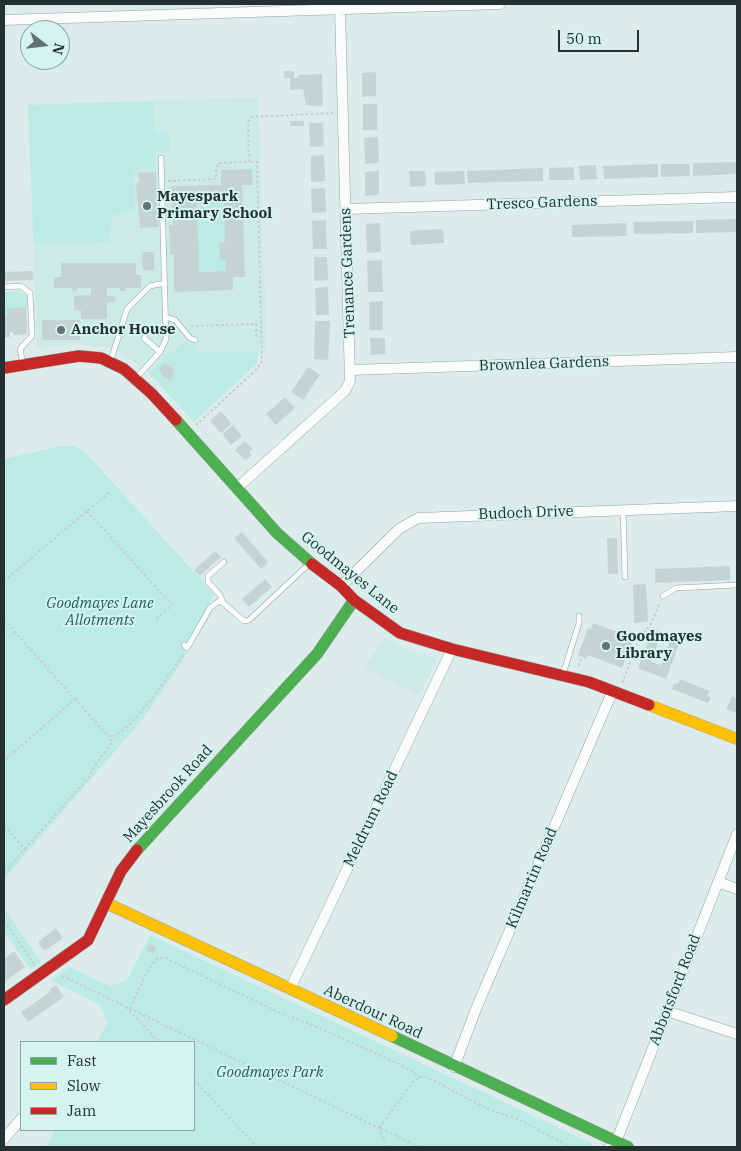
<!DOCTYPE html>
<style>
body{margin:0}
#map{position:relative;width:741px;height:1151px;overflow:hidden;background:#dbecea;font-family:"IBM Plex Serif",serif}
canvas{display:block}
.frame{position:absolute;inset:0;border:5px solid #253130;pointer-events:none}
.legend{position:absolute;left:20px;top:1041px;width:175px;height:90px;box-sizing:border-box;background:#d3f4ef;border:1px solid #8da6a3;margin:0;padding:6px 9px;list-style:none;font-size:15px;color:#253130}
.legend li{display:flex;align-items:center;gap:10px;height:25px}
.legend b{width:25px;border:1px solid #8da6a3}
.north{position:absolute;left:20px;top:20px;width:50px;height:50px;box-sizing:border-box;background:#d3f4ef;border:1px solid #8da6a3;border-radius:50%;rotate:106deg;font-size:14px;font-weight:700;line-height:20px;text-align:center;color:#253130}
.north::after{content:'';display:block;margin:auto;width:18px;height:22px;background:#657271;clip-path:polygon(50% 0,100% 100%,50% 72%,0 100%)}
.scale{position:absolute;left:558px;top:30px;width:81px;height:22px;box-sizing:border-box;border:2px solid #253130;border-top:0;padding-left:6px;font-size:15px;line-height:18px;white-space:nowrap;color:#253130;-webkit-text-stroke:4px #d3f4ef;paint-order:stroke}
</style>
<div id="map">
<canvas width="741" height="1151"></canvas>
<div class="frame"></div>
<ul class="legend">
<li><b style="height:6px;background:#4caf50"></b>Fast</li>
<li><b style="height:6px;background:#ffc107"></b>Slow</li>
<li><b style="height:6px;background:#c62828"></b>Jam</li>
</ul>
<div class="north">N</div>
<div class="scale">50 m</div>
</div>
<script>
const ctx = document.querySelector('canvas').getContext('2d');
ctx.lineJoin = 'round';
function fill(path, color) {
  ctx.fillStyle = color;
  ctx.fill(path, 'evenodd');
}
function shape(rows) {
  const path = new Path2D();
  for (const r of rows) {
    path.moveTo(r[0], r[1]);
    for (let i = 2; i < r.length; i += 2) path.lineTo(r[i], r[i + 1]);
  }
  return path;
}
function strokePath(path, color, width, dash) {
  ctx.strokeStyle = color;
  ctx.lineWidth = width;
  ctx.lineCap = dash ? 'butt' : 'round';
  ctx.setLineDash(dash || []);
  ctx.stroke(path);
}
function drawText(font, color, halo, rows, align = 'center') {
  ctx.font = font + ' "IBM Plex Serif",serif';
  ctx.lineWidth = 4;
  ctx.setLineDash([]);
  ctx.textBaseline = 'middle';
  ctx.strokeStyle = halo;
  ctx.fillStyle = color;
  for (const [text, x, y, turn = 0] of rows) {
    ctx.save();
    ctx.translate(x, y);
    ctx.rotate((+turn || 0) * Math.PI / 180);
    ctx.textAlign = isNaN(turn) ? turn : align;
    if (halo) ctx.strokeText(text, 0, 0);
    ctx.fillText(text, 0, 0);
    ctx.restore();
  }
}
const built = shape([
 [258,97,267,351,196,352,183,342,149,373,121,353,106,347,74,344,37,348,28,105],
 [383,637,404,648,435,658,436,662,419,695,365,668]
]);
const green = shape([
 [153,101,154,133,169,133,170,151,155,152,155,168,133,170,134,209,116,214,110,222,109,242,34,244,28,105],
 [224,203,226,271,199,272,197,204],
 [19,291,26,295,28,307,7,308,7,317,4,317,4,292],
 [183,342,196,345,197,352,259,351,257,363,194,422,149,373],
 [60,446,75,446,84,451,214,594,208,606,213,611,176,671,143,719,4,879,4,459],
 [4,908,41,962,30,969,4,932],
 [150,935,591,1143,593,1147,46,1147,55,1130,194,1130,194,1042,97,1042,107,1023,100,1005,50,980,69,967,110,986,127,980]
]);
const building = shape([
 [284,71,294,71,294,78,298,78,298,75,322,74,323,106,306,105,303,89,290,90,290,78,284,78],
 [376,72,376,96,362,97,362,73],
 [363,104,377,104,377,130,363,130],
 [290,121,304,121,304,126,290,126],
 [309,123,323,123,324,146,310,147],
 [378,137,379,163,365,164,364,138],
 [324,155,325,181,311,182,311,156],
 [737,162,737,174,693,176,693,163],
 [658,164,658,177,604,179,603,166],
 [661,164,689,164,690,176,661,177],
 [596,165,597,179,580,180,579,166],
 [574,167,574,180,549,180,549,168],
 [543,168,543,181,468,183,467,171],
 [252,169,253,185,242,185,245,277,233,277,233,290,174,292,174,255,170,255,169,225,173,225,171,186,221,185,221,170],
 [224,203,225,242,219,243,220,260,226,260,226,271,199,272,197,204],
 [379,171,379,195,365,196,365,172],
 [409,171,425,171,426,186,410,187],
 [464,171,465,184,435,185,434,172],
 [156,172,158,227,140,228,136,183,139,183,138,173],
 [325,188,326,212,312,213,311,189],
 [737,219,737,232,696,233,696,220],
 [326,220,327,249,313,249,312,221],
 [693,221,693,233,634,234,633,222],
 [380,223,381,252,367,253,366,224],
 [626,223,627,236,572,237,572,225],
 [443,229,444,243,411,245,410,231],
 [142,252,154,252,154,270,143,270],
 [314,257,327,257,328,280,314,281],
 [382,260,383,292,368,292,367,261],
 [61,263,136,263,136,275,141,275,141,288,125,288,125,291,120,291,120,288,107,288,107,296,115,296,115,302,107,302,107,319,81,319,81,310,74,310,74,296,91,295,91,288,77,288,77,291,72,291,72,288,54,288,54,277,61,277],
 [33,271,34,280,4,281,4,272],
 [328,287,329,315,316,315,315,288],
 [383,301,383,330,369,330,369,302],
 [26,307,27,334,13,335,13,332,10,332,10,337,4,337,4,317,7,317,7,308],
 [42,320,80,320,80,340,42,340],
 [315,321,330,321,328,360,314,359],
 [370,338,385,338,385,354,371,355],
 [165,363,175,370,172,372,175,375,170,381,167,378,165,379,159,369],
 [308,367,320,375,303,400,291,392],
 [285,397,295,408,276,425,266,414],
 [221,411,232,424,221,433,210,421],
 [233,425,242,436,231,445,222,434],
 [245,441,253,449,249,452,252,455,246,460,235,450],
 [242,532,268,562,261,569,234,538],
 [607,538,617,538,618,574,608,574],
 [215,551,221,557,200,576,194,570],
 [730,566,730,580,655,583,655,569],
 [265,579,272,587,249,607,242,599],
 [646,584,648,622,634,623,633,585],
 [593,623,634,638,622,668,588,655,586,659,578,655,588,628,591,629],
 [653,629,662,632,651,662,661,665,671,638,680,641,666,679,638,668],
 [680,679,709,691,707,696,711,697,708,703,672,689,674,683,678,684],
 [732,696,737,699,737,713,726,709],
 [56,928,63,938,44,951,38,942],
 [150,944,156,947,153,954,146,950],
 [14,951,25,967,4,982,5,958],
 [56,985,64,997,28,1022,21,1012,50,992,49,990]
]);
const path = shape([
 [168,181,216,179,216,169,219,163,249,162,248,122,252,117,333,113],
 [191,326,256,324,256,338],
 [196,425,257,369,262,361,257,162,249,162],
 [87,511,172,605,156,619],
 [4,581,111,491],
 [4,620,75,699,4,761],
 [579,666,581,658],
 [622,683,639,639,651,624,660,602],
 [75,699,108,736,116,736,132,722,154,696,184,654],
 [4,826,25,849,4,873],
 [25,849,90,776,95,765,110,745,112,741,108,736],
 [4,921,35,965],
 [62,976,379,1128,386,1147],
 [126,1007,159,1042],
 [130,1008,147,972,157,958,165,958,278,1012,322,1029,405,1067,420,1077],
 [194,1080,257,1147],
 [419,1147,379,1128,413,1082,420,1077,427,1077,488,1109,520,1120,570,1147]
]);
const lane = shape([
 [4,287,21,286,30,293,32,336,20,349,23,364],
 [166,317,175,320,190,338,195,340],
 [144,338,160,352],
 [111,360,127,309,150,286,165,283],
 [136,378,160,352,166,339,161,158],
 [623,510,625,577],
 [663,596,676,588,737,585],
 [223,603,220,595,208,582,208,576,224,562],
 [184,645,187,648,210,608,215,604,219,601,223,603,244,621,249,620,310,563],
 [563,674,579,623,579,616],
 [606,1147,615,1143]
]);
const street = shape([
 [4,20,500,4],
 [346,209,737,197],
 [351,370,737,357],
 [237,488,345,391,350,381,340,9],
 [341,586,399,529,418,518,737,506],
 [718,882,737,889],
 [290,989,452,649],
 [667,1011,737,1034],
 [454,1067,478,1004,613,690],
 [4,1139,21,1119],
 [614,1147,737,834]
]);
const fast = shape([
 [176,420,277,533,312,564],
 [137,850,317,654,354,600],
 [392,1036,628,1147]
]);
const slow = shape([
 [649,705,737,739],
 [106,903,392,1036]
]);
const jam = shape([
 [4,368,79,356,101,358,124,369,152,394,176,420],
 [312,564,341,586,354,600,400,633,452,649,589,682,649,705],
 [4,1000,88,940,121,871,137,850]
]);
const markers = [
 [147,206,5,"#657271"],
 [61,330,5,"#657271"],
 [606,646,5,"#657271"]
];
const poiNames = [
 ["Mayespark",157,197],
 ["Primary School",157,214],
 ["Anchor House",71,330],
 ["Goodmayes",616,637],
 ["Library",616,654]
];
const streetNames = [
 ["Tresco Gardens",542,203,-2],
 ["Trenance Gardens",348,273,-92],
 ["Brownlea Gardens",544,364,-2],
 ["Budoch Drive",526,513,-2],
 ["Goodmayes Lane",350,573,39],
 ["Mayesbrook Road",168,794,-48],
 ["Meldrum Road",371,819,-64],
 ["Kilmartin Road",532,878,-67],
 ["Abbotsford Road",675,990,-69],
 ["Aberdour Road",373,1012,25]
];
const parkNames = [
 ["Goodmayes Lane",100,604],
 ["Allotments",100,621],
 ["Goodmayes Park",270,1073]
];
fill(built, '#ccebe7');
fill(green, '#bcebe6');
fill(building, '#c5d4d2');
strokePath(lane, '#94a2a0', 6);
strokePath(street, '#94a2a0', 11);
strokePath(fast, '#94a2a0', 12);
strokePath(slow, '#94a2a0', 12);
strokePath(jam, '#94a2a0', 12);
strokePath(path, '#c5cccb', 2, [2.5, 2.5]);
strokePath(lane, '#fafcfc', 5);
strokePath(street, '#fafcfc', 10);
strokePath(fast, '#4caf50', 11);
strokePath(slow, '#ffc107', 11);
strokePath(jam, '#c62828', 11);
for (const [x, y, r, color] of markers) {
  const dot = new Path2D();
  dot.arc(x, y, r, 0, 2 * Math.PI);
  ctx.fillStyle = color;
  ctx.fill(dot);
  strokePath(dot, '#d3f4ef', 2);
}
drawText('bold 15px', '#253130', '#d3f4ef', poiNames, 'left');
drawText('15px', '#253130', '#d3f4ef', streetNames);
drawText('italic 15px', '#20605a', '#d3f4ef', parkNames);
</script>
